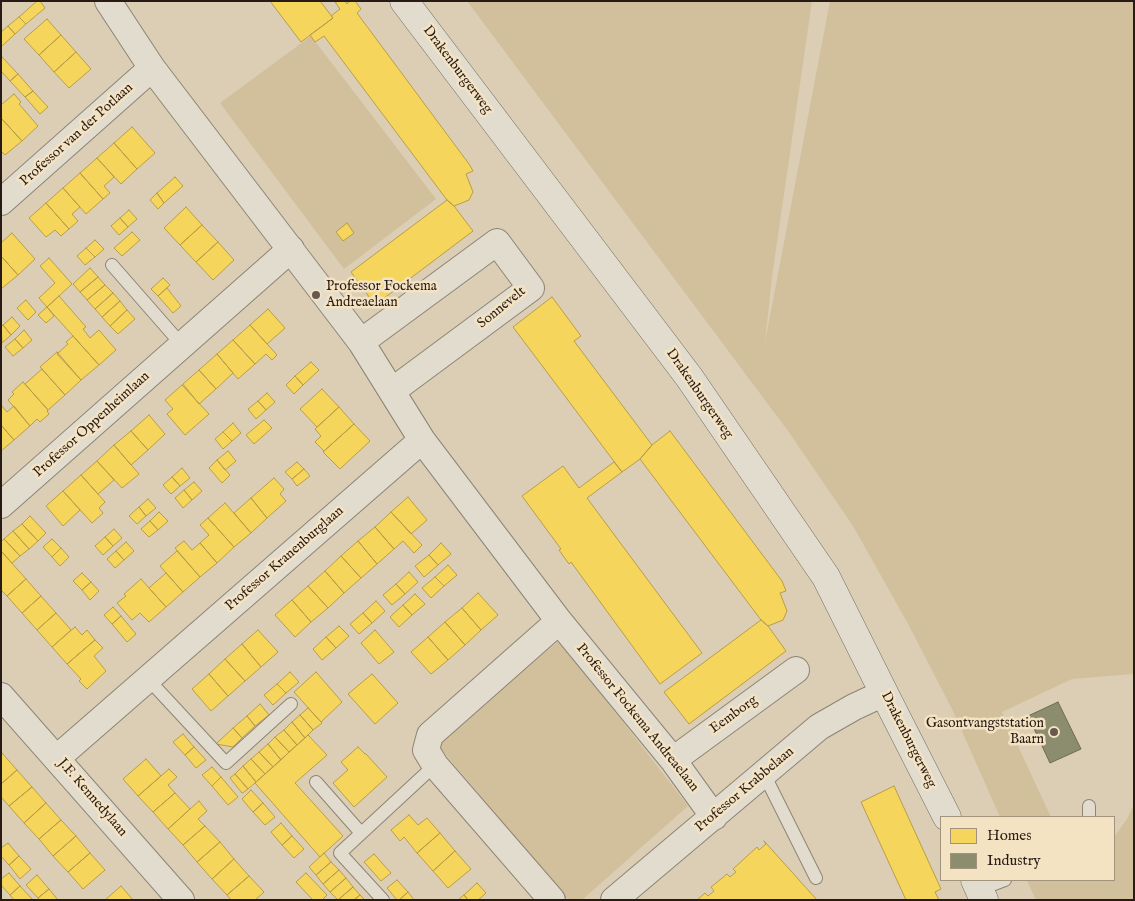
<!DOCTYPE html>
<style>
body{margin:0}
#map{position:relative;width:1135px;height:901px;overflow:hidden;background:#dbceb4;font-family:"IM FELL English",serif}
canvas{display:block}
.frame{position:absolute;inset:0;border:2px solid #281a15;pointer-events:none}
.legend{position:absolute;left:940px;top:816px;width:175px;height:65px;box-sizing:border-box;background:#f3e3c3;border:1px solid #a2937d;margin:0;padding:6px 9px;list-style:none;font-size:15px;color:#281a15}
.legend li{display:flex;align-items:center;gap:10px;height:25px}
.legend b{width:25px;border:1px solid #a2937d}
</style>
<div id="map">
<canvas width="1135" height="901"></canvas>
<div class="frame"></div>
<ul class="legend">
<li><b style="height:14px;background:#f6d55c"></b>Homes</li>
<li><b style="height:14px;background:#8c8c6e"></b>Industry</li>
</ul>
</div>
<script>
const ctx = document.querySelector('canvas').getContext('2d');
ctx.lineJoin = 'round';
function fill(path, color) {
  ctx.fillStyle = color;
  ctx.fill(path, 'evenodd');
}
function shape(rows) {
  const path = new Path2D();
  for (const r of rows) {
    path.moveTo(r[0], r[1]);
    for (let i = 2; i < r.length; i += 2) path.lineTo(r[i], r[i + 1]);
  }
  return path;
}
function strokePath(path, color, width, dash) {
  ctx.strokeStyle = color;
  ctx.lineWidth = width;
  ctx.lineCap = dash ? 'butt' : 'round';
  ctx.setLineDash(dash || []);
  ctx.stroke(path);
}
function drawText(font, color, halo, rows, align = 'center') {
  ctx.font = font + ' "IM FELL English",serif';
  ctx.lineWidth = 5;
  ctx.setLineDash([]);
  ctx.textBaseline = 'middle';
  ctx.strokeStyle = halo;
  ctx.fillStyle = color;
  for (const [text, x, y, turn = 0] of rows) {
    ctx.save();
    ctx.translate(x, y);
    ctx.rotate((+turn || 0) * Math.PI / 180);
    ctx.textAlign = isNaN(turn) ? turn : align;
    if (halo) ctx.strokeText(text, 0, 0);
    ctx.fillText(text, 0, 0);
    ctx.restore();
  }
}
const green = shape([
 [467,1,812,1,772,277,765,342,830,1,1134,1,1134,674,1072,679,1002,712,1051,817,1000,817,953,711,907,622,853,526,788,431],
 [311,36,436,199,344,269,220,103],
 [561,639,589,678,688,806,582,900,568,900,436,743],
 [1134,804,1134,900,1036,900,1027,881,1030,880,1114,880,1114,837,1127,819]
]);
const homes = shape([
 [37,1,40,1,45,8,26,24,19,17,37,1],
 [270,1,320,1,333,18,301,42,270,1],
 [345,1,347,4,350,1,355,1,361,9,357,13,469,164,473,171,466,174,473,192,469,200,454,206,447,200,324,36,315,42,310,35,333,18,331,16,340,9,335,2,345,1],
 [19,17,26,24,15,34,8,26,19,17],
 [47,19,61,35,39,55,24,39,47,19],
 [8,26,15,34,1,47,1,32,8,26],
 [61,35,76,52,54,72,39,55,61,35],
 [76,52,91,69,69,88,54,72,76,52],
 [2,57,18,74,10,81,1,71,1,58,2,57],
 [18,74,33,91,25,97,10,81,18,74],
 [33,91,48,107,40,114,25,97,33,91],
 [14,94,21,102,19,104,38,126,22,141,1,118,1,105,14,94],
 [1,119,2,119,22,141,5,155,1,151,1,119],
 [132,127,155,153,137,169,114,143,132,127],
 [114,143,137,169,121,184,97,158,114,143],
 [97,158,114,177,104,186,110,193,103,199,80,173,97,158],
 [80,173,103,199,86,214,63,188,80,173],
 [175,177,183,186,164,203,157,193,175,177],
 [63,188,80,207,72,214,78,221,69,229,46,203,63,188],
 [157,193,164,203,158,209,150,200,157,193],
 [447,200,454,206,473,231,375,305,351,272,447,200],
 [46,203,69,229,61,236,55,230,46,237,29,218,46,203],
 [186,207,202,225,180,245,164,228,186,207],
 [129,210,137,219,128,227,120,218,129,210],
 [120,218,128,227,119,235,111,226,120,218],
 [347,223,354,233,343,241,336,232,347,223],
 [202,225,218,242,196,262,180,245,202,225],
 [132,232,140,240,122,256,114,248,132,232],
 [12,233,35,259,18,275,1,256,1,243,12,233],
 [95,240,104,249,95,257,86,248,95,240],
 [218,242,234,260,213,280,196,262,218,242],
 [86,248,95,257,85,265,77,256,86,248],
 [1,256,18,275,1,289,1,256],
 [49,258,72,284,47,307,39,298,55,283,40,266,49,258],
 [90,268,98,277,80,292,73,284,90,268],
 [98,277,105,285,87,300,80,292,98,277],
 [163,278,170,285,158,296,151,289,163,278],
 [105,285,113,293,95,309,87,300,105,285],
 [167,288,181,306,173,313,158,296,167,288],
 [113,293,120,301,102,317,95,309,113,293],
 [59,296,86,327,83,329,90,338,99,330,116,350,99,365,47,307,59,296],
 [552,297,581,336,574,341,652,445,640,459,622,472,513,327,552,297],
 [26,300,36,312,28,320,17,308,26,300],
 [120,301,127,310,110,326,102,317,120,301],
 [47,307,54,316,46,323,38,315,47,307],
 [268,309,285,328,267,344,250,325,268,309],
 [127,310,135,319,118,334,110,326,127,310],
 [12,317,20,326,11,335,3,325,12,317],
 [3,325,11,335,2,343,1,327,3,325],
 [250,325,277,355,272,360,266,354,255,364,233,340,250,325],
 [24,330,32,340,23,348,15,339,24,330],
 [73,336,99,365,81,380,57,354,68,344,66,342,73,336],
 [15,339,23,348,13,356,5,347,15,339],
 [233,340,255,364,238,379,217,354,233,340],
 [57,352,81,380,65,395,40,367,57,352],
 [217,354,233,373,216,389,199,370,217,354],
 [311,362,319,370,303,385,295,376,311,362],
 [42,369,65,395,48,410,25,384,42,369],
 [199,370,216,389,199,404,183,384,199,370],
 [295,376,303,385,294,394,286,385,295,376],
 [23,382,48,410,47,411,49,414,40,422,37,419,30,426,8,400,14,394,12,392,23,382],
 [182,385,209,414,185,435,167,414,173,409,165,400,182,385],
 [322,389,339,407,317,427,300,409,322,389],
 [267,393,275,402,266,410,258,401,267,393],
 [258,401,266,410,256,419,248,409,258,401],
 [1,405,7,412,14,406,30,426,14,440,1,425,1,405],
 [339,407,354,424,324,451,315,442,321,436,315,429,339,407],
 [149,415,165,434,148,450,131,431,149,415],
 [264,420,272,428,254,444,246,435,264,420],
 [233,423,241,433,232,441,223,432,233,423],
 [354,424,370,441,340,469,323,452,354,424],
 [1,425,14,440,1,451,1,425],
 [131,431,148,450,131,465,114,445,131,431],
 [670,431,782,581,786,591,780,593,787,611,783,620,768,626,761,620,640,459,652,445,670,431],
 [223,432,232,441,223,449,215,439,223,432],
 [114,445,139,474,122,488,97,461,114,445],
 [228,451,236,461,225,470,217,460,228,451],
 [217,460,230,475,222,483,209,468,217,460],
 [97,461,114,480,98,494,81,475,97,461],
 [297,462,304,469,292,479,285,472,297,462],
 [614,462,622,472,587,498,702,653,660,684,571,562,569,564,559,550,561,549,522,496,563,466,579,488,614,462],
 [182,468,190,478,180,486,172,477,182,468],
 [304,469,310,476,297,486,292,479,304,469],
 [81,475,105,502,99,508,103,513,92,523,63,491,81,475],
 [172,477,180,486,171,494,163,485,172,477],
 [274,478,284,489,280,494,286,501,267,518,251,498,274,478],
 [194,482,202,491,192,500,184,490,194,482],
 [184,490,192,500,183,508,175,498,184,490],
 [63,491,80,510,63,526,46,506,63,491],
 [408,497,427,520,411,534,391,512,408,497],
 [251,498,267,518,251,533,234,513,251,498],
 [148,499,156,508,146,516,139,507,148,499],
 [225,503,251,533,234,547,208,518,225,503],
 [139,507,146,516,137,524,129,516,139,507],
 [159,512,168,521,158,530,150,521,159,512],
 [391,512,422,545,414,553,403,541,394,549,375,527,391,512],
 [30,516,46,533,38,541,22,524,30,516],
 [208,518,234,547,217,563,200,543,209,535,200,525,208,518],
 [150,521,158,530,149,537,141,529,150,521],
 [22,524,38,541,29,549,13,531,22,524],
 [375,527,394,549,377,564,358,541,375,527],
 [114,529,122,538,113,546,105,537,114,529],
 [13,531,29,549,20,556,4,539,13,531],
 [105,537,113,546,103,555,95,546,105,537],
 [4,539,20,556,12,563,1,551,1,542,4,539],
 [52,539,61,548,52,557,43,547,52,539],
 [184,541,192,550,200,543,217,563,200,577,175,548,184,541],
 [358,541,377,564,361,578,341,556,358,541],
 [126,542,134,551,124,560,116,551,126,542],
 [441,543,451,554,438,565,429,555,441,543],
 [61,548,69,557,60,566,52,557,61,548],
 [1,551,26,579,7,596,1,590,1,551],
 [116,551,124,560,115,568,107,559,116,551],
 [177,551,200,577,183,592,160,566,177,551],
 [429,555,438,565,424,577,415,566,429,555],
 [341,556,361,578,344,593,325,571,341,556],
 [448,565,457,575,444,586,435,577,448,565],
 [325,571,344,593,328,608,308,586,325,571],
 [409,572,418,582,405,594,396,584,409,572],
 [82,573,91,582,82,590,73,581,82,573],
 [166,573,183,592,166,607,149,588,166,573],
 [435,577,444,586,431,598,422,588,435,577],
 [26,579,41,596,22,613,7,596,26,579],
 [141,579,166,607,149,622,140,613,132,620,117,603,126,596,124,594,141,579],
 [91,582,99,591,90,600,82,590,91,582],
 [396,584,405,594,392,605,383,595,396,584],
 [308,586,328,608,311,622,292,600,308,586],
 [478,593,498,615,481,630,462,608,478,593],
 [415,594,425,604,412,615,403,605,415,594],
 [41,596,56,613,37,630,22,613,41,596],
 [292,600,311,622,295,637,275,615,292,600],
 [376,601,385,611,372,623,363,613,376,601],
 [403,605,412,615,399,627,390,617,403,605],
 [113,607,121,616,112,624,104,615,113,607],
 [462,608,481,630,465,645,445,622,462,608],
 [56,613,71,630,52,647,37,630,56,613],
 [363,613,372,623,359,634,350,624,363,613],
 [121,616,136,634,127,642,112,624,121,616],
 [761,620,768,626,786,651,689,724,664,692,761,620],
 [445,622,465,645,448,660,428,637,445,622],
 [339,626,349,636,336,648,326,637,339,626],
 [75,627,82,635,87,630,95,640,67,664,52,647,75,627],
 [258,630,278,652,261,667,242,644,258,630],
 [375,630,394,652,379,664,361,643,375,630],
 [326,637,336,648,322,660,313,649,326,637],
 [428,637,448,660,431,674,411,652,428,637],
 [95,640,103,648,94,656,106,671,87,689,79,681,81,679,67,664,95,640],
 [242,644,261,667,245,681,225,659,242,644],
 [225,659,245,681,228,696,209,674,225,659],
 [290,672,299,682,286,693,277,684,290,672],
 [316,672,342,702,321,722,294,692,316,672],
 [209,674,228,696,211,711,192,689,209,674],
 [372,674,398,703,375,724,348,694,372,674],
 [277,684,286,693,273,705,264,695,277,684],
 [260,704,269,715,255,726,247,716,260,704],
 [308,708,322,723,313,730,300,715,308,708],
 [300,715,313,730,305,738,292,722,300,715],
 [247,716,255,726,242,738,233,728,247,716],
 [292,722,305,738,297,745,284,730,292,722],
 [233,728,242,738,233,747,216,744,233,728],
 [284,730,297,745,289,752,275,737,284,730],
 [183,734,194,747,185,755,173,742,183,734],
 [308,735,327,755,295,783,343,836,320,857,255,783,308,735],
 [275,737,289,752,281,760,268,744,275,737],
 [268,744,281,760,273,767,259,752,268,744],
 [194,747,206,760,196,768,185,755,194,747],
 [358,747,365,754,366,754,387,777,354,807,333,783,348,770,341,762,358,747],
 [259,752,273,767,265,774,251,759,259,752],
 [2,753,17,770,1,784,1,754,2,753],
 [146,759,161,776,138,796,123,779,146,759],
 [251,759,265,774,256,782,243,766,251,759],
 [243,766,256,782,248,789,235,774,243,766],
 [212,767,221,777,212,786,202,775,212,767],
 [169,769,177,777,168,785,175,793,153,812,138,796,169,769],
 [17,770,32,787,9,806,1,797,1,784,17,770],
 [235,774,248,789,244,792,242,793,230,778,235,774],
 [221,777,238,797,228,805,212,786,221,777],
 [894,786,941,889,935,892,939,900,906,900,861,802,894,786],
 [32,787,46,803,24,823,9,806,32,787],
 [251,790,263,803,253,812,242,799,251,790],
 [175,793,190,809,168,829,153,812,175,793],
 [199,801,207,811,198,819,205,826,183,845,168,829,199,801],
 [46,803,61,820,39,839,24,823,46,803],
 [263,803,275,817,265,825,253,812,263,803],
 [409,815,418,825,427,818,440,833,417,853,404,837,400,841,391,830,409,815],
 [61,820,76,836,53,856,39,839,61,820],
 [281,823,292,836,282,845,271,832,281,823],
 [205,826,220,842,197,862,183,845,205,826],
 [440,833,455,851,433,871,417,853,440,833],
 [76,836,90,853,68,872,53,856,76,836],
 [292,836,304,849,294,858,282,845,292,836],
 [764,841,817,900,697,900,705,893,708,896,714,891,711,887,727,874,730,877,736,872,733,869,757,847,759,850,766,844,764,841],
 [220,842,234,859,212,879,197,862,220,842],
 [8,843,19,856,9,865,1,856,1,848,8,843],
 [455,851,471,869,448,888,433,871,455,851],
 [90,853,105,870,83,889,68,872,90,853],
 [324,853,331,862,316,875,309,867,324,853],
 [374,854,391,873,381,881,364,862,374,854],
 [19,856,31,869,20,879,9,865,19,856],
 [234,859,249,876,227,895,212,879,234,859],
 [331,862,339,870,323,884,316,875,331,862],
 [339,870,346,878,330,892,323,884,339,870],
 [9,873,20,886,10,895,1,885,1,879,9,873],
 [306,873,327,895,322,900,313,900,296,882,306,873],
 [37,875,49,889,38,898,26,885,37,875],
 [249,876,264,892,255,900,231,900,227,895,249,876],
 [346,878,353,887,338,900,330,892,346,878],
 [397,880,408,892,399,900,397,900,387,888,397,880],
 [477,883,486,893,478,900,468,900,464,895,477,883],
 [20,886,32,899,31,900,14,900,10,895,20,886],
 [121,886,133,900,105,900,121,886],
 [353,887,360,895,354,900,338,900,353,887],
 [49,889,58,900,40,900,38,898,49,889],
 [408,892,414,900,399,900,408,892],
 [360,895,365,900,354,900,360,895],
 [464,895,468,900,458,900,464,895]
]);
const industry = shape([
 [1058,702,1081,749,1050,763,1028,716,1058,702]
]);
const service = shape([
 [112,265,182,345],
 [148,679,226,763,291,704],
 [764,774,816,878],
 [316,782,361,833],
 [1089,817,1089,806],
 [979,890,1005,880],
 [383,900,340,853,435,765]
]);
const minor = shape([
 [108,1,152,68,361,342,422,440,559,621,673,760,714,817],
 [1,202,152,68],
 [361,342,497,242,531,288,392,391],
 [1,505,291,249],
 [1,696,181,900],
 [57,758,422,440],
 [673,760,796,670],
 [552,900,435,765,426,750,430,735,559,621],
 [614,900,819,727,854,707,884,693]
]);
const secondary = shape([
 [404,1,689,377,826,577,884,693,947,817],
 [975,880,984,900]
]);
const markers = [
 [316,295,5,"#67594d"],
 [1054,732,5,"#67594d"]
];
const streetNames = [
 ["Drakenburgerweg",457,70,53],
 ["Professor van der Potlaan",77,135,-42],
 ["Sonnevelt",502,308,-39],
 ["Drakenburgerweg",699,394,55],
 ["Professor Oppenheimlaan",92,425,-42],
 ["Professor Kranenburglaan",285,559,-41],
 ["Eemborg",734,715,-36],
 ["Professor Fockema Andreaelaan",637,718,51],
 ["Drakenburgerweg",908,740,63],
 ["Professor Krabbelaan",745,790,-40],
 ["J.F. Kennedylaan",92,798,49]
];
const poiNames = [
 ["Professor Fockema",326,287],
 ["Andreaelaan",326,303],
 ["Gasontvangststation",1044,724,"right"],
 ["Baarn",1044,740,"right"]
];
fill(green, '#d2c09d');
fill(homes, '#f6d55c');
strokePath(homes, '#b89d47', 1);
fill(industry, '#8c8c6e');
strokePath(industry, '#6e6a53', 1);
strokePath(service, '#8d8476', 14);
strokePath(minor, '#8d8476', 28);
strokePath(secondary, '#756d60', 29);
strokePath(service, '#e2dcce', 12);
strokePath(minor, '#e2dcce', 26);
strokePath(secondary, '#e2dcce', 28);
for (const [x, y, r, color] of markers) {
  const dot = new Path2D();
  dot.arc(x, y, r, 0, 2 * Math.PI);
  ctx.fillStyle = color;
  ctx.fill(dot);
  strokePath(dot, '#f3e3c3', 2);
}
drawText('14px', '#281a15', '#f3e3c3', streetNames);
drawText('14px', '#281a15', '#f3e3c3', poiNames, 'left');
</script>
